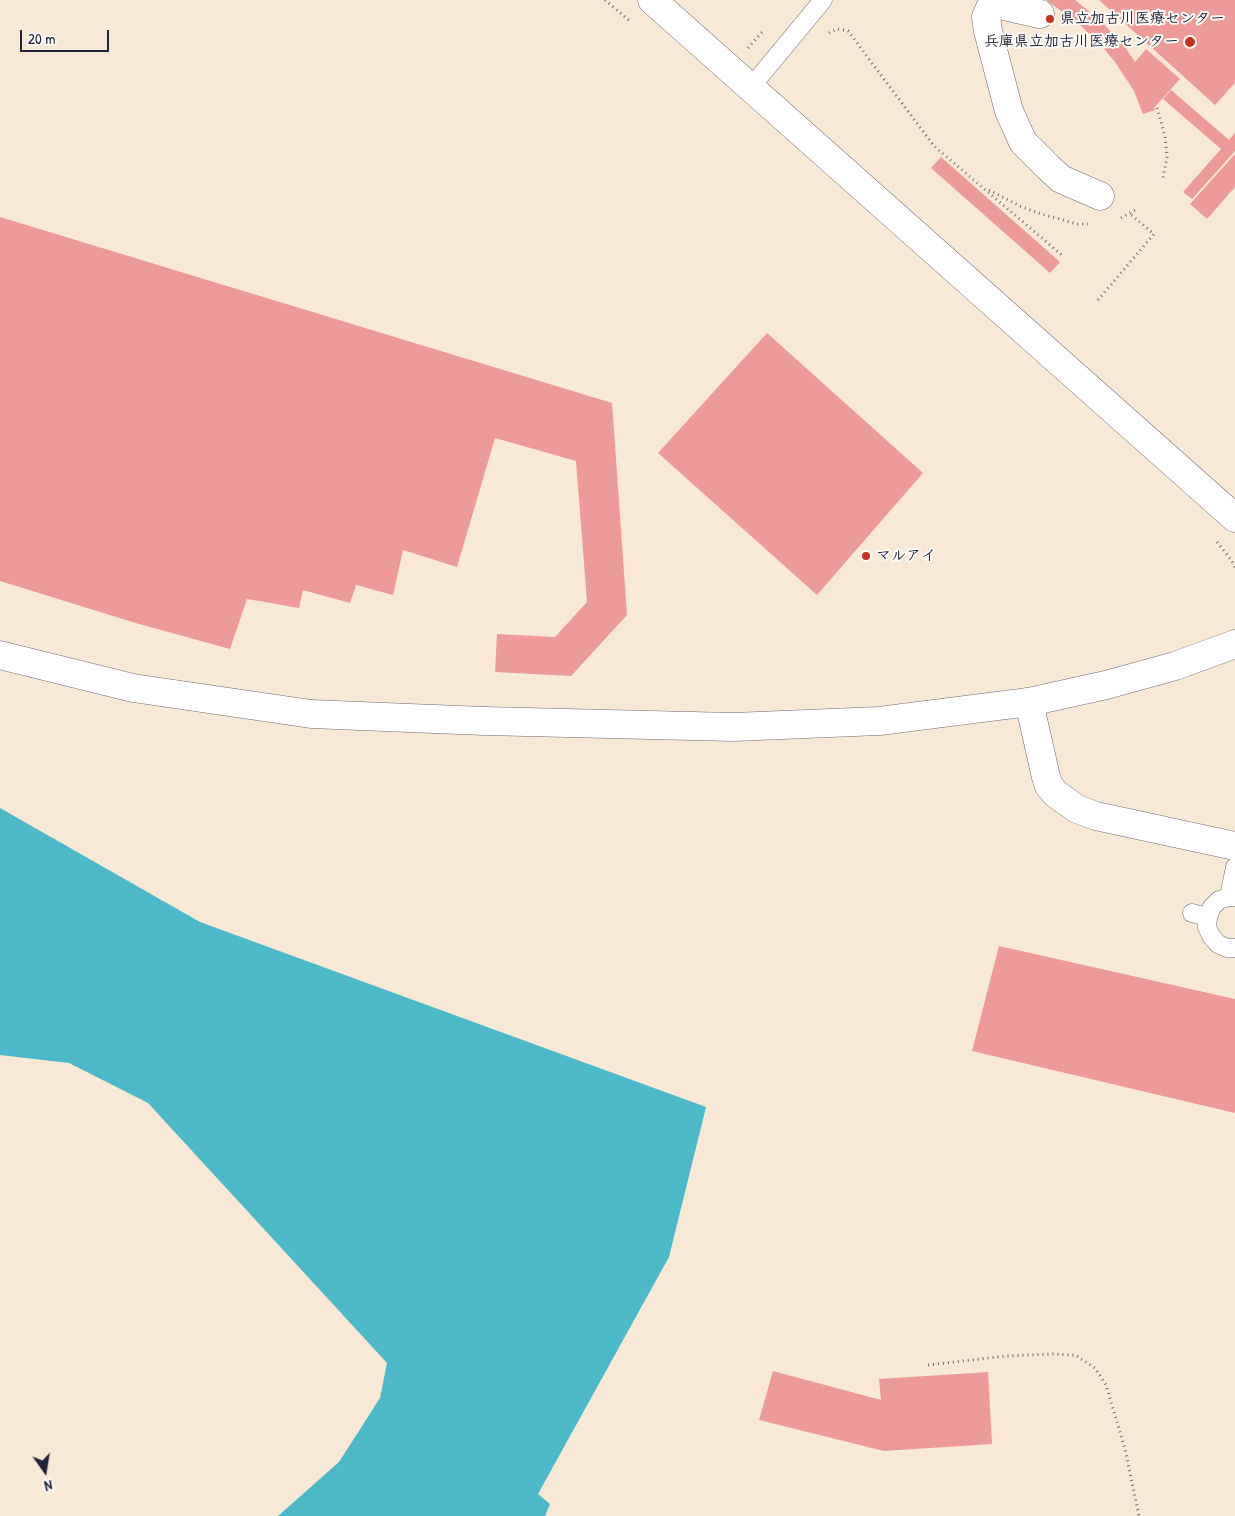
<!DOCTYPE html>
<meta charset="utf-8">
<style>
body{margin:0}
#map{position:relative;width:1235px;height:1516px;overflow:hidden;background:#f7e9d6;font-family:"Patrick Hand",sans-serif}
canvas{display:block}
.north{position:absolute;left:20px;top:1446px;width:50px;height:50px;-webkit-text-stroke:4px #fdfcf7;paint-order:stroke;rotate:167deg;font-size:14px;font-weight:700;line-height:20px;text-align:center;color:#22223b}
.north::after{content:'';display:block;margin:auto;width:18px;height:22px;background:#22223b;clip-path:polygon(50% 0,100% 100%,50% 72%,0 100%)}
.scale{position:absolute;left:20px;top:30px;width:89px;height:22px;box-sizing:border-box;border:2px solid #22223b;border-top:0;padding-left:6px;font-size:15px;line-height:18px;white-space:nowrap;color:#22223b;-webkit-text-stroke:4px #fdfcf7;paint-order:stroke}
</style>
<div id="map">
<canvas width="1235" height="1516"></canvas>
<div class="north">N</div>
<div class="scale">20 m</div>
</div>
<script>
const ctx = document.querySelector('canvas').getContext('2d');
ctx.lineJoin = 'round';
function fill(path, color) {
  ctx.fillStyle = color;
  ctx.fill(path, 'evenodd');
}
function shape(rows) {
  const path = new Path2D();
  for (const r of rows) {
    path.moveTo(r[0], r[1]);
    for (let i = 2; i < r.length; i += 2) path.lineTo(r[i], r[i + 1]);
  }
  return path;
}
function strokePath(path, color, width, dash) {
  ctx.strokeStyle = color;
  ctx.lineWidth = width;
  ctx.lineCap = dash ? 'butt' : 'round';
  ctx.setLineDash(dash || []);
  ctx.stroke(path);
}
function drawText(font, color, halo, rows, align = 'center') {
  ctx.font = font + ' "Patrick Hand","Klee One",sans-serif';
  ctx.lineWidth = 4;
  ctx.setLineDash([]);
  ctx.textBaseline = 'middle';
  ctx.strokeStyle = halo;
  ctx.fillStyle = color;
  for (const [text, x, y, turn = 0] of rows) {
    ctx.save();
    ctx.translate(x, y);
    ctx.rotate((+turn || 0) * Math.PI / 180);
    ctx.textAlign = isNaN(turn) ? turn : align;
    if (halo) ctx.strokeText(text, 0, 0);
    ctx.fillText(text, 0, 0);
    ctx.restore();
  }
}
const water = shape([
 [0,808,200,922,706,1107,669,1257,538,1494,550,1504,545,1516,278,1516,339,1462,380,1398,387,1363,148,1103,69,1063,0,1055]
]);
const building = shape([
 [1046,0,1075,0,1102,22,1125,47,1135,62,1146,49,1180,79,1154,108,1155,110,1143,114,1134,91,1115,62,1105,50,1078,23],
 [1099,0,1235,0,1235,83,1215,105],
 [1171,90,1229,140,1235,133,1235,151,1192,199,1183,192,1221,149,1163,99],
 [1235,154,1235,187,1207,219,1190,204],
 [941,157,1060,262,1050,273,931,168],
 [0,217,612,403,627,615,571,676,495,672,497,634,555,637,587,602,576,461,495,438,457,567,403,550,393,595,356,585,350,603,303,590,299,608,247,599,230,649,139,624,0,581],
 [767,333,923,473,817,595,658,453],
 [999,946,1235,999,1235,1113,972,1051],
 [773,1371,881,1400,879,1379,988,1372,992,1444,884,1451,759,1420]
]);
const path = shape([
 [605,0,631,22],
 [829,33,837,29,848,31,934,146,1064,257],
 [748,48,764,30],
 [1157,108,1165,136,1167,157,1163,178],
 [989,190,1020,206,1038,213,1077,224,1088,224],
 [1121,218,1137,209],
 [1098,300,1154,234,1129,213],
 [1217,542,1232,561,1235,568],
 [928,1365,1006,1356,1054,1354,1075,1355,1095,1368,1106,1385,1125,1449,1139,1516]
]);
const lane = shape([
 [751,87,823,0],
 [1229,897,1235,867],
 [1235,897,1229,897,1219,900,1212,907,1208,917,1207,927,1211,936,1218,944,1227,948,1235,948],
 [1192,913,1208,917]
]);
const street = shape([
 [1040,14,1000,5,990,8,986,17,988,31,1009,111,1023,142,1049,168,1061,179,1100,196],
 [1029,702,1046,777,1049,786,1056,794,1077,809,1096,816,1235,846]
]);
const secondary = shape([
 [652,0,1235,518],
 [0,655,133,688,311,714,484,721,733,727,879,721,1029,702,1106,685,1175,666,1235,644]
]);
const markers = [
 [1050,19,5,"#c8321e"],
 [1190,42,6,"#c8321e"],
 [866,556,5,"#c8321e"]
];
const poiNames = [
 ["県立加古川医療センター",1060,19],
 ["兵庫県立加古川医療センター",1179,42,"right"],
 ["マルアイ",876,556]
];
fill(water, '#4db8ca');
fill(building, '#ed9b98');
strokePath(lane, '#6d6871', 19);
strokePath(street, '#6d6871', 29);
strokePath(secondary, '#6d6871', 29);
strokePath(path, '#6d6871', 3, [1, 4]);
strokePath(lane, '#fff', 18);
strokePath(street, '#fff', 28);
strokePath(secondary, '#fff', 28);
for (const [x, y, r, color] of markers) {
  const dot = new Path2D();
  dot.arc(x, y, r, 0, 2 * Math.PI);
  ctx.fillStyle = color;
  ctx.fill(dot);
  strokePath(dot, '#fdfcf7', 2);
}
drawText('bold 15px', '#22223b', '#fdfcf7', poiNames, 'left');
</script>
